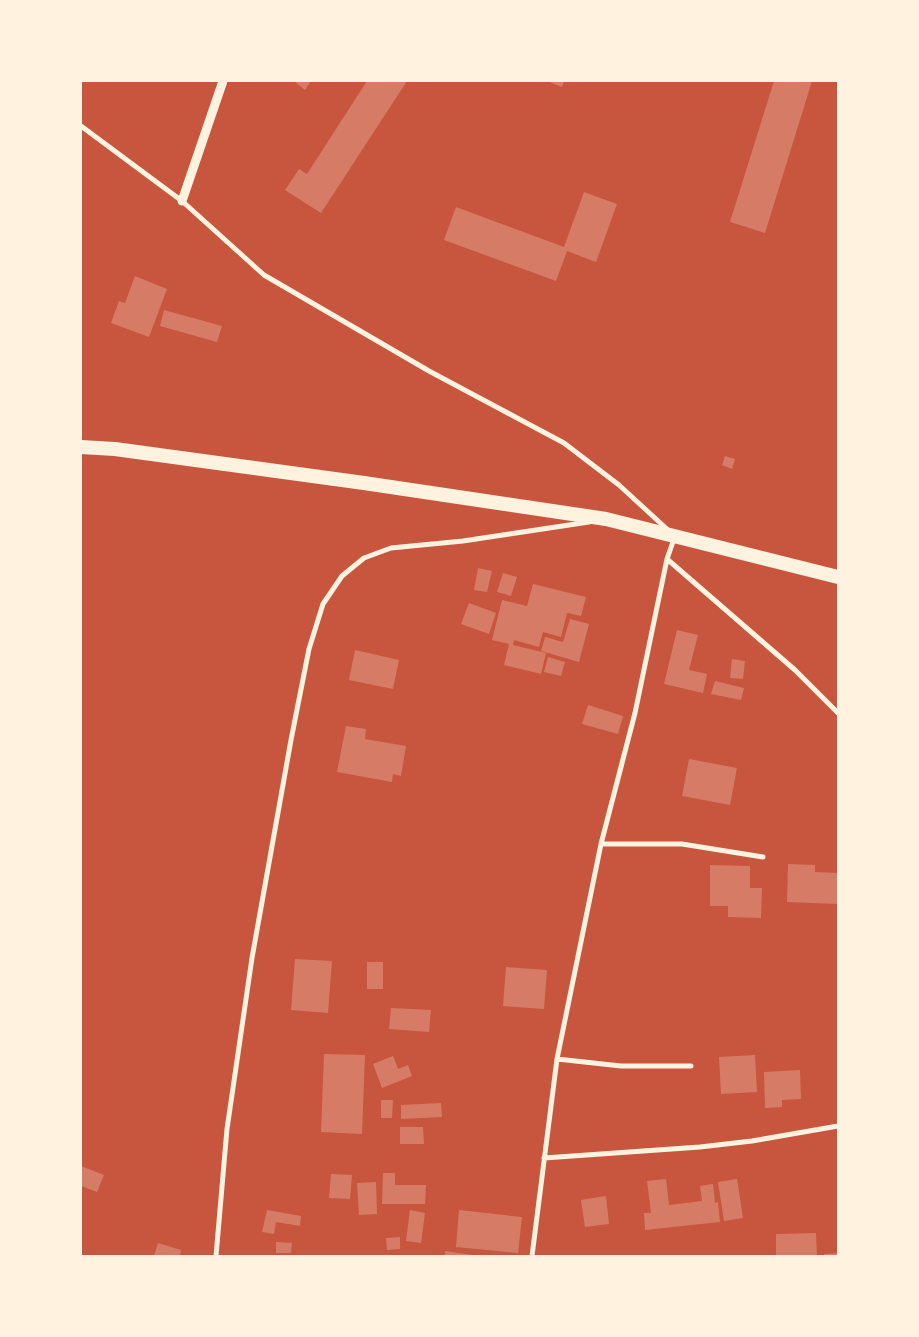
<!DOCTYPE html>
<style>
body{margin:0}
#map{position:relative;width:919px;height:1337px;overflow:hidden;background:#c8553d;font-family:"IBM Plex Sans",sans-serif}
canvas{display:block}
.frame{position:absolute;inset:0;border:82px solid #fff3e0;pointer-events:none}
</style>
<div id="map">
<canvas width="919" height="1337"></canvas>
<div class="frame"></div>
</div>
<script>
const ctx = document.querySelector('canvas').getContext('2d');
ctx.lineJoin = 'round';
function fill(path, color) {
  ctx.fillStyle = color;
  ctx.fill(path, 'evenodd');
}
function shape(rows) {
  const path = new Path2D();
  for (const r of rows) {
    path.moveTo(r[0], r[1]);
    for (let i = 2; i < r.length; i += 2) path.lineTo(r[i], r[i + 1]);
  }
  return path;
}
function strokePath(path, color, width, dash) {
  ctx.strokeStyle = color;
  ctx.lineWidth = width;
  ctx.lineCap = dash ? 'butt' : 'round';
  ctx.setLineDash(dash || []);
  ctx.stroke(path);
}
const building = shape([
 [294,81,311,81,305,90],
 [367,81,407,81,321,213,285,190,299,169,307,174],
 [547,81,564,81,562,87],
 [774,81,812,81,765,233,730,222],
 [584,192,617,204,596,262,567,251,556,281,444,240,456,207,564,247],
 [135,276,167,289,149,337,111,323,119,301,125,303],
 [164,310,222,326,217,342,160,326],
 [725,456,735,459,732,469,722,465],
 [478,568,492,571,487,592,474,590],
 [503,573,517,577,511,596,497,592],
 [533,584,586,597,581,616,567,613,561,637,543,632,539,647,514,640,513,645,546,653,541,674,504,665,509,644,492,640,502,600,527,606],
 [469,603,496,613,489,634,461,624],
 [570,619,589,624,579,662,541,651,545,637,563,642],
 [677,630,698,635,689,670,707,674,703,693,664,684],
 [355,650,399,660,393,689,349,680],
 [548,657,565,662,561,676,544,672],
 [732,659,745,661,743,679,730,678],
 [715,681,744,688,741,700,711,694],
 [588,705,623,716,618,734,582,724],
 [346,726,366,729,365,739,406,746,401,776,393,774,392,782,337,772],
 [689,759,737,768,730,805,682,796],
 [788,864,815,865,815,872,838,873,838,904,787,902],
 [710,865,750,866,750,888,762,888,761,918,728,917,728,906,710,906],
 [295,959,332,961,328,1013,291,1010],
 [367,962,383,962,383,989,367,989],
 [506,967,547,970,544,1009,503,1006],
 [391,1008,431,1010,429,1032,389,1029],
 [324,1054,365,1055,362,1134,321,1132],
 [755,1055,757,1092,721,1094,719,1057],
 [393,1056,398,1069,408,1065,412,1076,382,1088,373,1064],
 [800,1070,801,1099,782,1100,782,1107,765,1108,764,1072],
 [381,1100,393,1100,392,1118,381,1118],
 [441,1103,442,1117,401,1119,401,1105],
 [400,1127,423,1127,424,1144,400,1144],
 [81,1166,104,1175,97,1192,81,1186],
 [383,1173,395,1173,395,1185,426,1185,425,1204,382,1204],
 [331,1174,352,1175,350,1199,329,1198],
 [666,1179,669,1205,702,1201,700,1186,713,1184,715,1203,718,1202,720,1222,645,1230,644,1213,651,1213,647,1181],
 [737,1179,743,1218,724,1221,718,1182],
 [376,1182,377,1214,359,1215,357,1183],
 [606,1196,609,1224,585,1227,581,1200],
 [267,1210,301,1216,300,1226,276,1222,274,1234,262,1232],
 [410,1210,425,1213,421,1243,406,1241],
 [459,1210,522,1217,518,1253,456,1247],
 [816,1233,817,1256,776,1256,776,1234],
 [400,1237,400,1249,387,1250,386,1238],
 [276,1242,292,1243,291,1253,276,1253],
 [158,1243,181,1250,180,1256,154,1256],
 [445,1251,473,1255,473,1256,445,1256],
 [838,1253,838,1256,824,1256,824,1254]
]);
const minor = shape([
 [81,126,182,201,264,275,429,371,564,443,619,485,669,531],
 [667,559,795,670,838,713],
 [601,844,682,844,763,857],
 [557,1059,621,1066,691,1066],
 [544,1158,700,1147,752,1141,838,1126],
 [216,1256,227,1129,252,958,291,740,309,649,323,604,342,576,364,558,391,548,463,541,589,522],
 [532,1256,557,1059,601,844,635,713,667,559,675,536]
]);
const tertiary = shape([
 [182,201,223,81]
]);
const trunk = shape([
 [81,447,115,449,364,483,606,519,838,577]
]);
fill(building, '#d67c66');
strokePath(minor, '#fff3e0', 5);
strokePath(tertiary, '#fff3e0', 9);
strokePath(trunk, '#fff3e0', 14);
</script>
